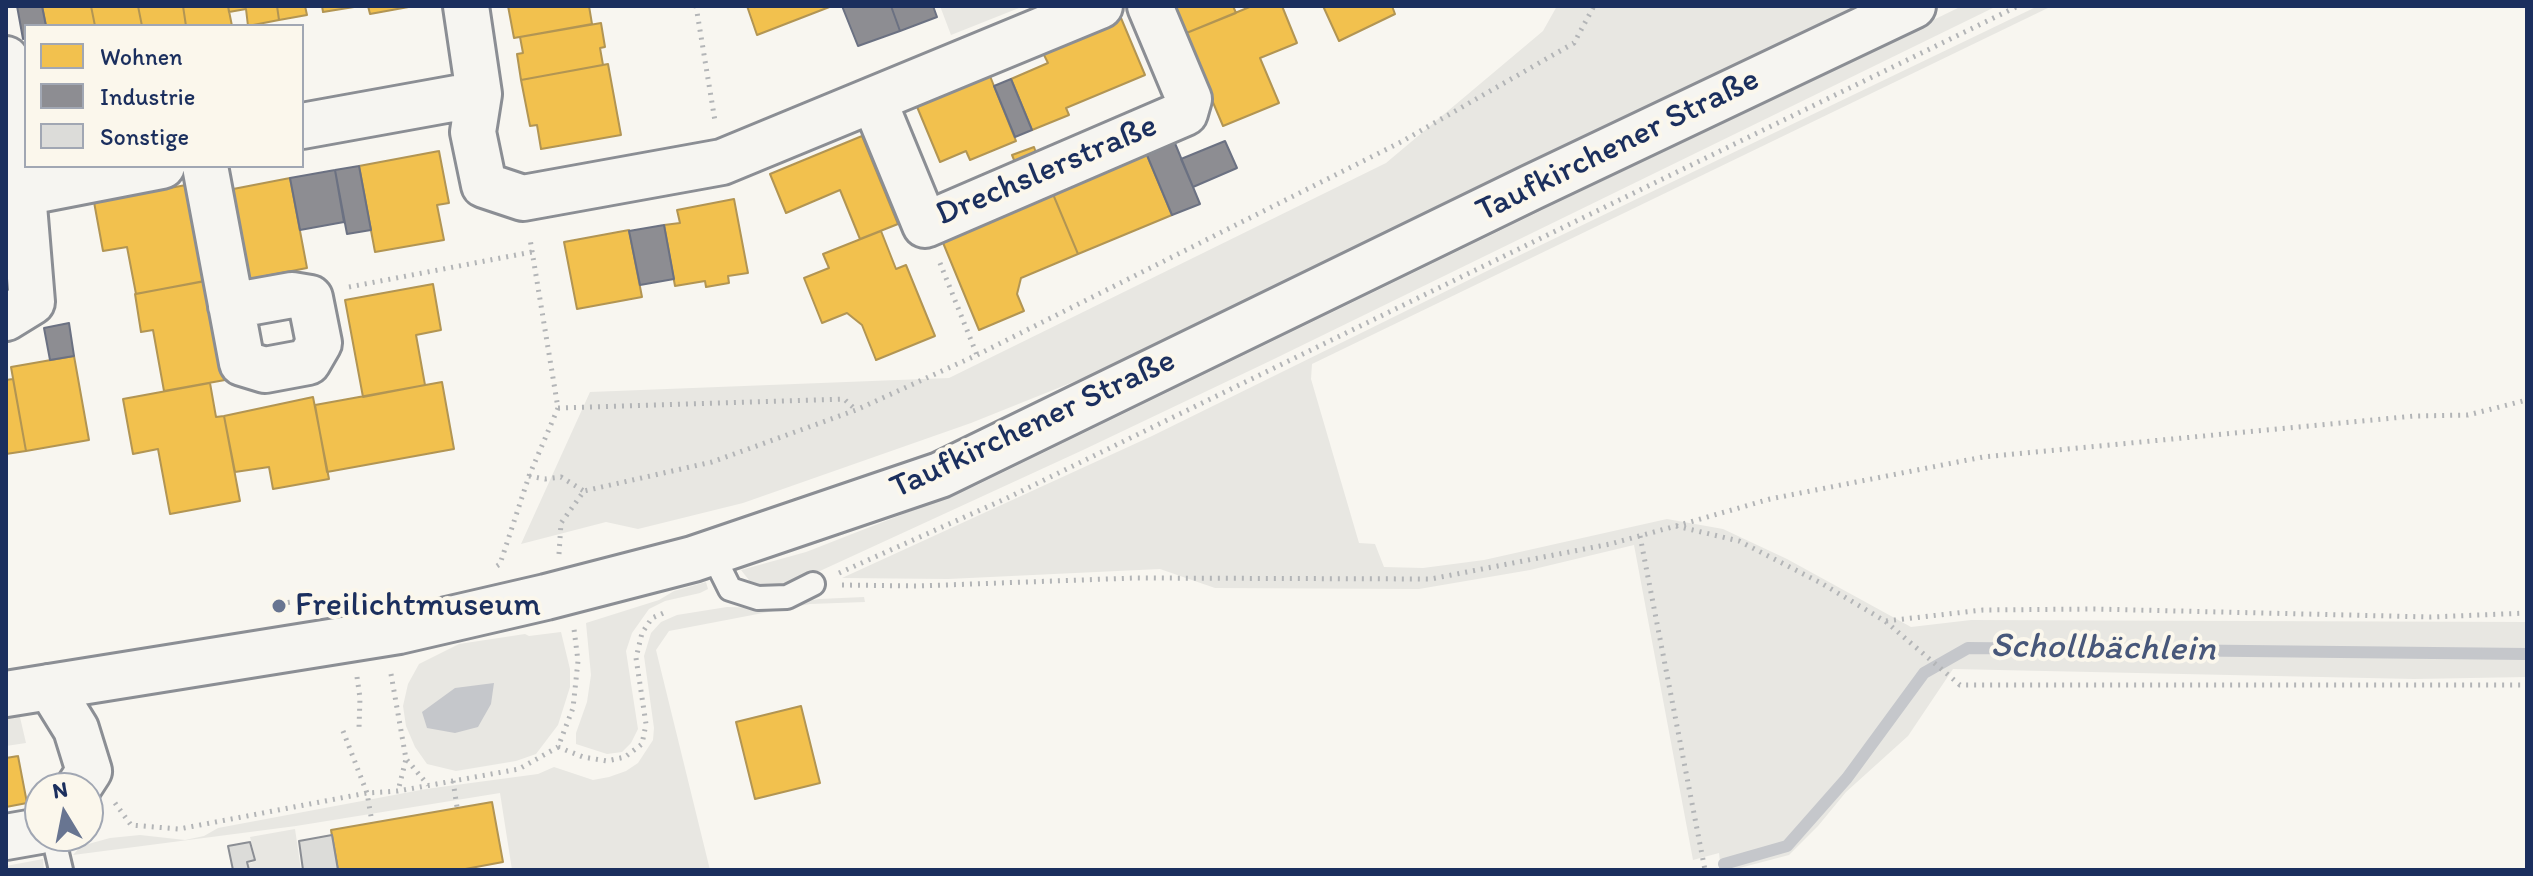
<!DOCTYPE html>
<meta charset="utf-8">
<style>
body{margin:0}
#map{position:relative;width:2533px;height:876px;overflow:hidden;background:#f8f6f0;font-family:Itim,sans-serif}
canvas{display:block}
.frame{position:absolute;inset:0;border:8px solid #1b2f5e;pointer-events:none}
.legend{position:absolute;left:24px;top:24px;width:280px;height:144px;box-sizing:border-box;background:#fbf7ec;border:2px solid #a1a7b3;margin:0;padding:10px 14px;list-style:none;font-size:24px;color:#1b2f5e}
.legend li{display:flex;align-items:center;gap:16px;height:40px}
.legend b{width:40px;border:2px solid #a1a7b3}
.north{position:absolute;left:24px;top:772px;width:80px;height:80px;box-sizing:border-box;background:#fbf7ec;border:2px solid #a1a7b3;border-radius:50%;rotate:350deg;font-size:22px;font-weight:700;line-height:32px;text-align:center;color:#1b2f5e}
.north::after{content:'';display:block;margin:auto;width:28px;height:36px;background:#687591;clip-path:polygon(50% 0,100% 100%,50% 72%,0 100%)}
</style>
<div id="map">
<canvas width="2533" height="876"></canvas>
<div class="frame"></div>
<ul class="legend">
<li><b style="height:22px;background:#f2c14e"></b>Wohnen</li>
<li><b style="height:22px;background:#8d8d92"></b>Industrie</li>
<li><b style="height:22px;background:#dcdcd9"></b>Sonstige</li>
</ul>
<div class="north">N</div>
</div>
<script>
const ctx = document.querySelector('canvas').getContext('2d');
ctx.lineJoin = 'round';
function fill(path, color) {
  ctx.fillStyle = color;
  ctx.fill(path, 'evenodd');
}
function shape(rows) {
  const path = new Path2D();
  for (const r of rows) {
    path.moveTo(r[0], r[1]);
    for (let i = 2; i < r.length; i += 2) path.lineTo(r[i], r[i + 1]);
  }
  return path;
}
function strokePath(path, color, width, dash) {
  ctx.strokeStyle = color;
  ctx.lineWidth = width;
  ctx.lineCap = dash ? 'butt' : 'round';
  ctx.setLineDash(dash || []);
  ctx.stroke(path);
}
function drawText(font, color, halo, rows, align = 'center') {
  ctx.font = font + ' Itim,sans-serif';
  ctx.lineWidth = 8;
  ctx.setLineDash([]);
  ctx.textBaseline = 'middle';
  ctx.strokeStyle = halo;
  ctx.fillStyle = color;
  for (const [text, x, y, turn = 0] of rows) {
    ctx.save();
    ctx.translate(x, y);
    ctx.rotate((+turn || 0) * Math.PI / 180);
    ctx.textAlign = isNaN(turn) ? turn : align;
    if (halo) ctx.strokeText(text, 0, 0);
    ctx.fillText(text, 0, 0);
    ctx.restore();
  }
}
const green = shape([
 [940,6,1024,6,951,35],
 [1557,6,1860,6,1138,356,971,423,743,503,638,529,606,522,521,544,590,392,949,378,1386,163,1543,31],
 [1962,6,1997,6,1272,360,1083,450,796,582,769,590,752,584,741,570,806,552,975,486],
 [2038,6,2052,6,1312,364,1311,379,1359,543,1375,544,1384,567,1423,568,1484,560,1667,519,1723,529,1787,559,1911,627,1971,620,2527,622,2527,677,2414,679,1953,669,1908,736,1846,792,1818,826,1789,855,1732,870,1721,870,1719,853,1693,860,1634,545,1530,570,1419,589,1215,588,1160,569,948,579,842,578,1152,436,1489,270],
 [706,582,708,589,700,593,665,601,649,609,632,633,626,651,638,729,631,743,622,752,607,754,576,744,576,733,587,702,591,675,586,623,659,600,674,591],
 [864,597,865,602,810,604,669,631,656,650,710,870,512,870,500,793,296,826,73,855,81,846,110,838,140,835,185,840,204,836,218,828,426,789,538,774,554,767,593,780,609,777,626,771,638,763,653,740,654,728,644,656,651,633,661,622,677,615,727,607,764,608,819,599],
 [561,632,570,669,570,687,558,725,536,754,516,761,456,771,427,764,415,747,406,726,403,706,408,684,419,664,459,644,525,634,529,636],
 [19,713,26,743,6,746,6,714],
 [295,829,301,870,250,870,248,864,256,861,250,837],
 [43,859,44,870,6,870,6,866]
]);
const water = shape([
 [494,683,491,704,478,727,455,733,427,728,422,712,455,688]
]);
const homes = shape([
 [42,6,91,6,95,26,46,26,42,6],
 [91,6,138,6,142,26,95,26,91,6],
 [138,6,183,6,186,26,142,26,138,6],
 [183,6,228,6,232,26,186,26,183,6],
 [228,6,277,6,279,20,248,26,246,9,229,12,228,6],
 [277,6,305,6,307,15,279,20,277,6],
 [322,6,354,6,354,7,323,12,322,6],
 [368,6,414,6,370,14,368,6],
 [508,6,589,6,592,24,514,38,508,6],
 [747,6,832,6,757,35,747,6],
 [1172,6,1233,6,1236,13,1184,34,1172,6],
 [1252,6,1282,6,1297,43,1260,58,1279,103,1223,126,1184,34,1252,6],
 [1323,6,1392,6,1395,14,1339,41,1323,6],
 [1121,18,1145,75,1066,108,1069,115,1032,130,1011,79,1048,63,1042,51,1121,18],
 [601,23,605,47,600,48,603,65,521,80,517,54,523,53,520,37,601,23],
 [608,64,621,135,541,149,537,125,530,126,521,80,608,64],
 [988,71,1016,141,970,160,966,151,940,162,915,102,988,71],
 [862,136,898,224,860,239,840,190,786,213,770,174,862,136],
 [1034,147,1040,164,1019,172,1012,155,1034,147],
 [1144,148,1172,215,1078,254,1050,187,1144,148],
 [439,151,449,203,437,205,444,240,375,252,359,166,439,151],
 [290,178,307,268,245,280,228,190,290,178],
 [186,185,204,281,136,294,127,247,103,251,94,202,186,185],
 [1050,187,1078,254,1021,278,1017,294,1024,311,979,330,939,233,1050,187],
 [734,199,748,273,728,276,729,283,706,287,705,281,675,286,664,225,680,223,677,210,734,199],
 [629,230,642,297,577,309,564,242,629,230],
 [881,231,896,269,906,265,935,336,876,360,862,325,847,313,822,323,804,278,829,268,823,254,881,231],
 [206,281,225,380,164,391,153,330,141,332,135,294,206,281],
 [433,284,441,330,416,335,425,385,363,397,345,300,433,284],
 [74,356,89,440,26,451,11,367,74,356],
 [13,379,26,451,6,454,6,380,13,379],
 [442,382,454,449,327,472,315,405,442,382],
 [210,383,216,417,224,416,240,501,170,514,158,449,133,454,123,399,210,383],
 [313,397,329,479,273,489,269,467,235,472,224,416,313,397],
 [801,706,820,783,755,799,736,722,801,706],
 [18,756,27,803,6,807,6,758,18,756],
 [492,802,503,862,460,870,338,870,331,830,492,802]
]);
const industry = shape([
 [17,6,42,6,46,26,26,26,26,38,23,39,17,6],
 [842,6,891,6,900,31,858,46,842,6],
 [891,6,933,6,937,17,900,31,891,6],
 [1011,79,1032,130,1015,137,994,86,1011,79],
 [1172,136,1200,204,1172,215,1144,148,1172,136],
 [1225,141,1237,168,1193,187,1181,159,1225,141],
 [359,166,371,230,347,234,335,170,359,166],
 [335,170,344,222,300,230,290,178,335,170],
 [664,225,674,279,640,285,629,231,664,225],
 [69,323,74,356,50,360,44,328,69,323]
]);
const stream = shape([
 [1724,864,1787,846,1847,778,1924,673,1968,648,2527,654]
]);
const building = shape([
 [332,835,338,870,303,870,299,841,332,835],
 [250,842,255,860,247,862,249,870,233,870,228,846,250,842]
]);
const path = shape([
 [696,6,715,121],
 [940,263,977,355],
 [349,287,532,252],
 [558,408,844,399,856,410],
 [529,476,545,479,561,477,584,491],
 [1676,526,1770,499,1983,457,2414,416,2468,415,2527,400],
 [1640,536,1705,870],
 [559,554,561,523,584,491,712,462,856,410,977,355,1401,142,1574,43,1594,6],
 [497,566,500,564,529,476,558,408,530,239],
 [839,573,1005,499,2018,6],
 [842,585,918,586,1135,578,1431,579,1610,544,1676,526,1739,541,1821,583,1885,621,1960,685,2527,685],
 [272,605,318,598],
 [1886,621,1983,610,2094,609,2431,617,2527,613],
 [391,674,406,759,398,791],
 [357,677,360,698,359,728],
 [343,731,367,793,372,822],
 [558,747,583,757,607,761,625,757,642,744,646,724,636,658,642,633,652,618,668,611],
 [407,760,428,785],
 [453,781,457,807],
 [115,803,131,825,179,829,367,793,398,791,519,769,558,747,573,708,578,661,574,629]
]);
const service = shape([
 [712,553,730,589,758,598,787,597,813,584],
 [53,836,61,870]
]);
const minor = shape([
 [466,6,479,94],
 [6,59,23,193],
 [874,101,925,225,1185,113,1189,99,1150,6],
 [302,126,479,94,473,132,484,185,523,198,722,162,1100,6],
 [205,166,242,363,265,370,308,362,319,343,310,298,292,295,231,306],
 [6,318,32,302,23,193,162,166],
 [50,687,76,729,89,771,78,788],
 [6,837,40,831]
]);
const primary = shape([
 [6,694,399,631,546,597,693,559,940,475,1532,187,1913,6]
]);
const markers = [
 [279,606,8,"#687591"]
];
const streetNames = [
 ["Taufkirchener Straße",1618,146,-26],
 ["Drechslerstraße",1047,171,-23],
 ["Taufkirchener Straße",1033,425,-25]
];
const poiNames = [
 ["Freilichtmuseum",295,606]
];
const waterNames = [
 ["Schollbächlein",2103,649,1]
];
fill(green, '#e8e7e2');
fill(water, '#c5c7cb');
fill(homes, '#f2c14e');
strokePath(homes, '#b29553', 2);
fill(industry, '#8d8d92');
strokePath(industry, '#6b7182', 2);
strokePath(stream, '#c5c7cb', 12);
fill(building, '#dcdcd9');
strokePath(building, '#8b8e94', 2);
strokePath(service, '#8b8e94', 28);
strokePath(minor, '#8b8e94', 50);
strokePath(primary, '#8b8e94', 50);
strokePath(path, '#b3b5b7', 5, [2, 6]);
strokePath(service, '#f6f5f1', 22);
strokePath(minor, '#f6f5f1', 44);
strokePath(primary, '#f6f5f1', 44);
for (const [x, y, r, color] of markers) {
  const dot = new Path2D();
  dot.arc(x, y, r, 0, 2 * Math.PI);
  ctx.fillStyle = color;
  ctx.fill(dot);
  strokePath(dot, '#fbf7ec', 3);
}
drawText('34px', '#1b2f5e', '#fbf7ec', streetNames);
drawText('34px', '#1b2f5e', '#fbf7ec', poiNames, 'left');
drawText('italic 36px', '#47577a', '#fbf7ec', waterNames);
</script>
